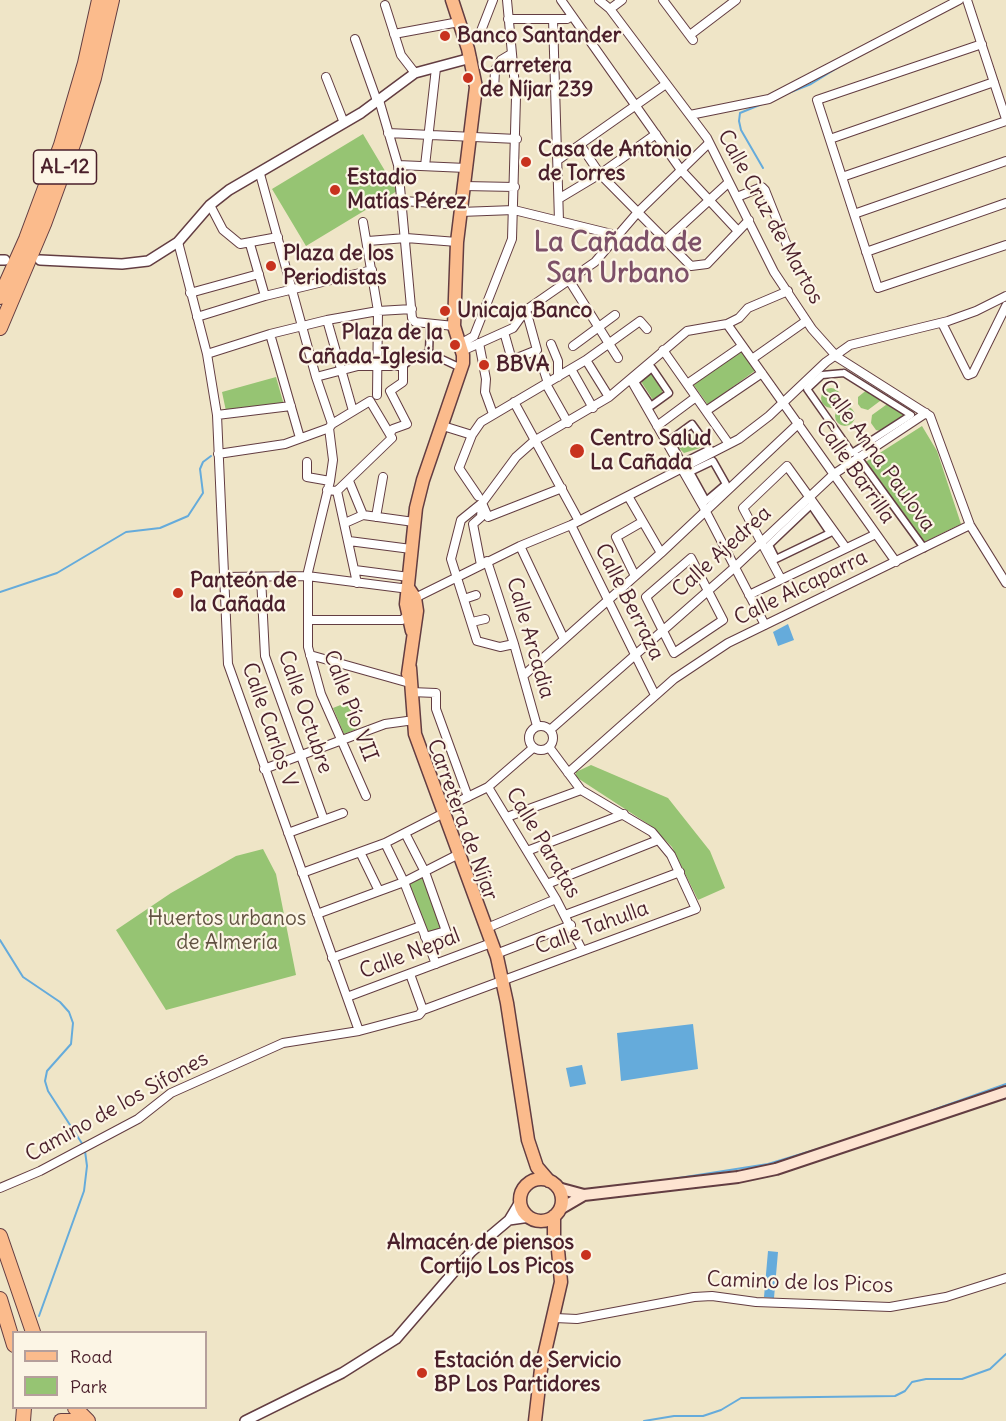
<!DOCTYPE html>
<meta charset="utf-8">
<style>
body{margin:0}
#map{position:relative;width:1006px;height:1421px;overflow:hidden;background:#efe5c7;font-family:Delius,sans-serif}
canvas{display:block}
.legend{position:absolute;left:12px;top:1331px;width:195px;height:78px;box-sizing:border-box;background:#fcf5e5;border:2px solid #b59f9b;margin:0;padding:8px 10px;list-style:none;font-size:18px;color:#4a1f2b}
.legend li{display:flex;align-items:center;gap:12px;height:30px}
.legend b{width:30px;border:2px solid #b59f9b}
</style>
<div id="map">
<canvas width="1006" height="1421"></canvas>
<ul class="legend">
<li><b style="height:8px;background:#fbbb8c"></b>Road</li>
<li><b style="height:16px;background:#96c473"></b>Park</li>
</ul>
</div>
<script>
const ctx = document.querySelector('canvas').getContext('2d');
ctx.lineJoin = 'round';
function fill(path, color) {
  ctx.fillStyle = color;
  ctx.fill(path, 'evenodd');
}
function shape(rows) {
  const path = new Path2D();
  for (const r of rows) {
    if (r.length === 3) {
      path.moveTo(r[0] + r[2], r[1]);
      path.arc(r[0], r[1], r[2], 0, 2 * Math.PI);
      continue;
    }
    path.moveTo(r[0], r[1]);
    for (let i = 2; i < r.length; i += 2) path.lineTo(r[i], r[i + 1]);
  }
  return path;
}
function strokePath(path, color, width, dash) {
  ctx.strokeStyle = color;
  ctx.lineWidth = width;
  ctx.lineCap = dash ? 'butt' : 'round';
  ctx.setLineDash(dash || []);
  ctx.stroke(path);
}
function drawText(font, color, halo, rows, align = 'center') {
  ctx.font = font + ' Delius,sans-serif';
  ctx.lineWidth = 4.5;
  ctx.setLineDash([]);
  ctx.textBaseline = 'middle';
  ctx.strokeStyle = halo;
  ctx.fillStyle = color;
  for (const [text, x, y, turn = 0] of rows) {
    ctx.save();
    ctx.translate(x, y);
    ctx.rotate((+turn || 0) * Math.PI / 180);
    ctx.textAlign = isNaN(turn) ? turn : align;
    if (halo) ctx.strokeText(text, 0, 0);
    ctx.fillText(text, 0, 0);
    ctx.restore();
  }
}
const green = shape([
 [363,134,397,191,306,246,272,189],
 [741,349,756,370,708,405,693,384],
 [651,373,662,390,662,394,653,400,642,383,642,379],
 [276,377,284,405,226,411,222,392],
 [831,398,10],
 [868,389,884,398,868,410,861,408,858,404,858,397],
 [890,402,911,415,885,432,876,430,871,423,872,415],
 [845,416,10],
 [922,426,937,451,961,524,922,543,864,463],
 [692,432,700,448,684,453,677,446,677,439],
 [348,702,357,729,344,734,333,708],
 [591,765,668,798,710,851,725,888,698,900,672,847,651,826,576,777,576,772],
 [263,849,276,874,296,975,166,1010,116,930,171,893,236,856],
 [425,872,446,931,425,937,404,882]
]);
const water = shape([
 [788,624,794,640,778,646,773,632],
 [693,1024,698,1069,621,1081,617,1033],
 [582,1065,586,1084,570,1087,566,1068],
 [768,1251,778,1252,774,1298,764,1297]
]);
const stream = shape([
 [786,94,811,84,845,63],
 [762,104,740,113,739,121,741,130,763,168],
 [0,592,57,573,126,532,160,528,188,516,203,493,200,469,203,462,211,456],
 [0,940,23,977,60,1002,69,1012,73,1023,71,1044,47,1071,45,1081,48,1091,83,1145],
 [880,1129,1006,1084],
 [647,1183,768,1164,841,1142],
 [39,1316,84,1191,87,1166,85,1151],
 [644,1421,674,1416,703,1416,721,1410,741,1398,895,1396,905,1391,912,1382,926,1379,962,1379,990,1369,1006,1354]
]);
const pedestrian = shape([
 [430,324,429,353,461,368],
 [403,366,415,356,429,353],
 [652,368,669,393,651,406,635,382,652,368],
 [844,373,911,415,852,453,807,389,822,375,844,373],
 [692,424,710,449,682,463,670,440,692,424],
 [857,456,924,548],
 [713,461,726,484,706,501,690,472,713,461],
 [811,505,830,533,776,559,769,545,811,505]
]);
const minor = shape([
 [561,0,681,170,738,231],
 [599,0,610,9,707,138,774,272,812,329,837,357,930,416,970,525,1006,583],
 [663,0,693,40],
 [967,0,1006,119],
 [385,5,401,55,415,73],
 [610,9,622,0],
 [508,19,567,19,572,16],
 [553,19,559,221],
 [394,34,459,22],
 [690,35,736,0],
 [355,39,376,98,379,100,398,165,412,318,415,322,454,326],
 [465,39,479,36,493,0],
 [982,44,817,100,878,288,1006,245],
 [326,77,344,123],
 [494,91,495,70,501,60,511,54],
 [690,115,769,99,959,0],
 [388,133,517,139],
 [830,139,994,82],
 [581,146,600,174,691,266,707,264,749,220],
 [558,160,666,84],
 [398,165,466,168],
 [425,166,436,68],
 [260,174,316,377,332,424,329,428,333,460,330,481,308,572,308,647,321,694,366,796],
 [842,177,1006,121],
 [464,186,515,187],
 [737,197,762,187,765,190,792,258],
 [560,198,600,174,656,134],
 [403,201,461,205],
 [210,205,223,230,240,244,278,237],
 [460,212,514,210,616,235],
 [854,214,1006,161],
 [363,222,378,311,377,395],
 [667,239,728,183],
 [368,241,406,238,457,242],
 [178,242,207,354,217,415,228,664,359,1031],
 [250,244,265,296],
 [866,252,1006,203],
 [569,280,618,358],
 [190,293,259,274],
 [197,317,265,296,372,270],
 [327,320,353,411],
 [942,323,968,375,973,373,1006,306],
 [727,324,896,562],
 [504,332,512,360,537,350,526,310],
 [270,334,300,438],
 [479,343,486,379,485,392,493,414],
 [460,344,474,336,512,239,516,97,507,0],
 [551,344,558,361,558,377],
 [573,346,615,315],
 [663,350,729,444],
 [462,351,513,328,526,310,595,262,638,212,709,143],
 [535,352,538,366,542,365,548,383],
 [207,354,270,334,327,320,378,311,412,309],
 [752,359,806,321],
 [586,360,609,397],
 [571,369,593,408],
 [316,377,358,366,403,366,403,382,390,391,407,424,393,429,390,433],
 [631,380,703,506,765,625],
 [546,384,568,423],
 [687,384,742,346],
 [514,402,579,521],
 [706,411,762,373],
 [217,415,291,406],
 [443,426,472,435],
 [657,426,696,397],
 [218,454,285,444,329,428],
 [307,462,307,477,330,481],
 [349,481,363,515],
 [327,490,337,491,392,438,370,401,332,424],
 [337,491,357,583],
 [478,496,459,468,472,435,481,422,586,360,640,321,647,329],
 [628,496,661,553],
 [482,503,488,517,562,488],
 [376,517,383,477],
 [345,523,363,515,414,522],
 [571,525,655,695],
 [349,541,411,549],
 [520,546,564,639],
 [691,558,723,620,674,653,646,597,691,558],
 [487,561,514,644,537,726],
 [481,565,473,524,481,517,482,504],
 [355,570,409,577],
 [635,576,616,537,642,522],
 [223,577,307,576,409,589],
 [261,577,265,656,324,820],
 [781,579,743,508,787,466,846,548],
 [749,595,876,534],
 [415,598,520,546,571,525,739,439,769,416,826,362,850,345,948,321,976,311,1006,296],
 [464,599,476,595],
 [308,620,402,620,407,616],
 [472,622,485,619],
 [514,644,500,647,477,641,451,559,461,520,482,503,516,457,534,441,609,397,687,331,727,324,739,318,748,308,788,291],
 [310,655,406,682],
 [523,676,661,553,799,423],
 [411,692,436,693,436,709,468,797],
 [541,738,12],
 [550,730,735,567,834,474,926,413],
 [264,769,385,724,407,721],
 [568,773,674,679,728,643,970,525],
 [488,787,556,899,582,950],
 [443,809,488,787,533,748],
 [507,817,581,790],
 [288,833,343,813],
 [405,833,425,872,446,931,425,937],
 [385,843,404,882,436,964],
 [527,851,624,814],
 [360,852,379,891],
 [302,873,385,843,438,816],
 [547,884,658,840],
 [317,914,404,882,455,856],
 [565,915,680,872],
 [487,928,556,899],
 [496,954,571,925],
 [332,958,421,926],
 [410,974,423,1010],
 [347,997,486,945],
 [0,1188,40,1171,138,1119,171,1093,283,1043,359,1031,419,1015,423,1010,696,909,671,855,652,832,581,790,549,747],
 [555,1318,577,1319,694,1297,712,1296,756,1302,890,1307,946,1297,1006,1278]
]);
const tertiary = shape([
 [0,260,5,260],
 [40,260,122,264,148,261,178,242,210,205,229,190,361,113,415,73,471,58],
 [509,1220,530,1217],
 [245,1421,342,1373,396,1339,471,1252,509,1220,521,1200]
]);
const secondary = shape([
 [558,1188,584,1195],
 [560,1209,584,1195,738,1177,776,1169,1006,1092]
]);
const primary = shape([
 [412,631,406,604,416,508,423,480,463,363,463,355,454,326,457,242,476,87,468,49,452,0],
 [410,668,415,734,497,957,507,1003,528,1140,537,1167,549,1181],
 [408,674,417,611,415,598,409,589],
 [541,1200,21],
 [535,1421,541,1369,561,1282,558,1250,554,1237,554,1216]
]);
const trunk = shape([
 [61,1421,79,1421]
]);
const motorway = shape([
 [0,297,26,239,61,145,85,63,99,0],
 [0,328,44,224,75,139,94,78,112,0],
 [0,1236,33,1332],
 [0,1299,14,1345],
 [75,1408,88,1421],
 [23,1421,24,1408]
]);
const markers = [
 [445,36,6,"#c8321e"],
 [468,78,6,"#c8321e"],
 [526,162,6,"#c8321e"],
 [335,190,6,"#c8321e"],
 [271,266,6,"#c8321e"],
 [445,311,6,"#c8321e"],
 [455,345,6,"#c8321e"],
 [484,365,6,"#c8321e"],
 [577,451,8,"#c8321e"],
 [178,593,6,"#c8321e"],
 [586,1255,6,"#c8321e"],
 [422,1373,6,"#c8321e"]
];
const shields = [
 [65,167,63]
];
const shieldNames = [
 ["AL-12",65,167]
];
const poiNames = [
 ["Banco Santander",457,36],
 ["Carretera",480,66],
 ["de Níjar 239",480,90],
 ["Casa de Antonio",538,150],
 ["de Torres",538,174],
 ["Estadio",347,178],
 ["Matías Pérez",347,202],
 ["Plaza de los",283,254],
 ["Periodistas",283,278],
 ["Unicaja Banco",457,311],
 ["Plaza de la",443,333,"right"],
 ["Cañada-Iglesia",443,357,"right"],
 ["BBVA",496,365],
 ["Centro Salud",590,439],
 ["La Cañada",590,463],
 ["Panteón de",190,581],
 ["la Cañada",190,605],
 ["Almacén de piensos",574,1243,"right"],
 ["Cortijo Los Picos",574,1267,"right"],
 ["Estación de Servicio",434,1361],
 ["BP Los Partidores",434,1385]
];
const streetNames = [
 ["Calle Cruz de Martos",770,217,61],
 ["Calle Anna Paulova",877,456,54],
 ["Calle Barrilla",855,472,55],
 ["Calle Ajedrea",722,552,-42],
 ["Calle Alcaparra",801,588,-26],
 ["Calle Berraza",629,602,63],
 ["Calle Arcadia",530,638,74],
 ["Calle Pío VII",350,706,69],
 ["Calle Octubre",305,712,71],
 ["Calle Carlos V",269,725,71],
 ["Carretera de Níjar",462,820,70],
 ["Calle Paratas",543,843,59],
 ["Calle Tahulla",592,928,-20],
 ["Calle Nepal",410,954,-21],
 ["Camino de los Sifones",117,1107,-29],
 ["Camino de los Picos",800,1283,2]
];
const parkNames = [
 ["Huertos urbanos",227,919],
 ["de Almería",227,943]
];
const districtNames = [
 ["La Cañada de",618,243],
 ["San Urbano",618,274]
];
fill(green, '#96c473');
fill(water, '#65abdb');
strokePath(stream, '#65abdb', 2);
strokePath(pedestrian, '#633d42', 9);
strokePath(minor, '#633d42', 10);
strokePath(tertiary, '#633d42', 12);
strokePath(secondary, '#633d42', 14);
strokePath(primary, '#633d42', 15);
strokePath(trunk, '#633d42', 16);
strokePath(motorway, '#633d42', 16);
strokePath(pedestrian, '#fff', 6);
strokePath(minor, '#fff', 8);
strokePath(tertiary, '#fff', 9);
strokePath(secondary, '#fde4d1', 10);
strokePath(primary, '#fbbb8c', 12);
strokePath(trunk, '#fbbb8c', 14);
strokePath(motorway, '#fbbb8c', 14);
for (const [x, y, r, color] of markers) {
  const dot = new Path2D();
  dot.arc(x, y, r, 0, 2 * Math.PI);
  ctx.fillStyle = color;
  ctx.fill(dot);
  strokePath(dot, '#fcf5e5', 2);
}
for (const [x, y, w] of shields) {
  const box = new Path2D();
  box.roundRect(x - w / 2, y - 17, w, 34, 4.5);
  ctx.fillStyle = '#fcf5e5';
  ctx.fill(box);
  strokePath(box, '#4a1f2b', 1.5);
}
drawText('bold 20px', '#4a1f2b', null, shieldNames);
drawText('bold 21px', '#4a1f2b', '#fcf5e5', poiNames, 'left');
drawText('21px', '#4a1f2b', '#fcf5e5', streetNames);
drawText('21px', '#615141', '#fcf5e5', parkNames);
drawText('bold 27px', '#7d5068', '#fcf5e5', districtNames);
</script>
